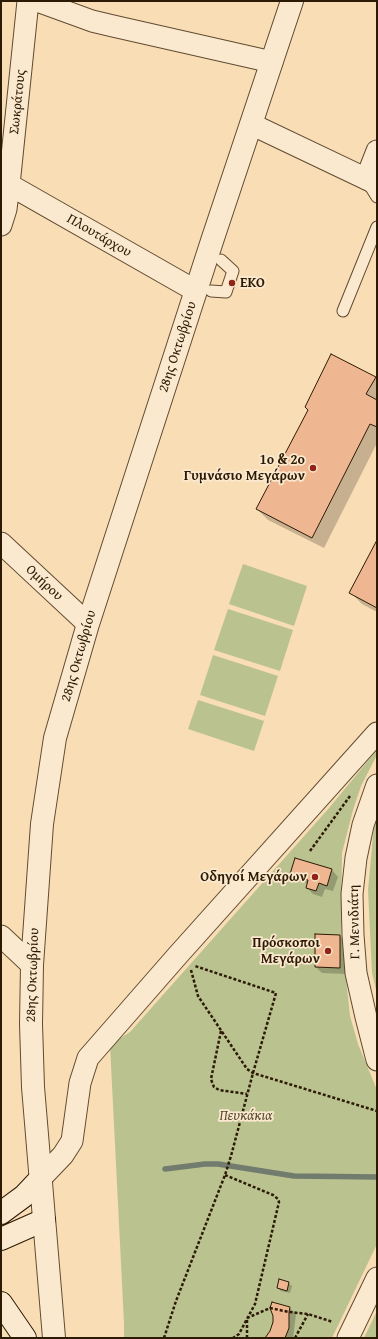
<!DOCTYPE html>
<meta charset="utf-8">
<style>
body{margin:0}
#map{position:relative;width:378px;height:1339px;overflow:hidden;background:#f9ddb5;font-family:"Gentium Book Plus",serif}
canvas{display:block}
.frame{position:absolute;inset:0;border:2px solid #2d1a05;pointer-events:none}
</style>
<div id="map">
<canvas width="378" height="1339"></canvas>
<div class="frame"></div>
</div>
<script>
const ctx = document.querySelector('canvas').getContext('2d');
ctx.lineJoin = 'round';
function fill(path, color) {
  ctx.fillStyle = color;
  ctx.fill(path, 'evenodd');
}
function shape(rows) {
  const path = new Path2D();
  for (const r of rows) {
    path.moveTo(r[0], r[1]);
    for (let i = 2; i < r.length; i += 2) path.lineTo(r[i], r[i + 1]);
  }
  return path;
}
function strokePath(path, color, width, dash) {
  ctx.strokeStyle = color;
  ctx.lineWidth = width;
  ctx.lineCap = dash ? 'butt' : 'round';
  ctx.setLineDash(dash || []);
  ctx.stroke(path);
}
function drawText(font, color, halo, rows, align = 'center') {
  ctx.font = font + ' "Gentium Book Plus",serif';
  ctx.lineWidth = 3.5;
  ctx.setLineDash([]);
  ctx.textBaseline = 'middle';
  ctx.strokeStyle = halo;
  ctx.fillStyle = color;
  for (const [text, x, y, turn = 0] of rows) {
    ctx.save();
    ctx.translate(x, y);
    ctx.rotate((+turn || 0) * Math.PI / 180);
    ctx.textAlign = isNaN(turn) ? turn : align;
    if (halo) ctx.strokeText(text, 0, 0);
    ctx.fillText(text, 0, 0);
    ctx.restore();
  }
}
const green = shape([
 [243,564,307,586,294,626,229,604],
 [228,609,293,630,280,671,214,650],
 [213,655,278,676,265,716,200,695],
 [198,700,264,721,254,751,188,729],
 [377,750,377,755,361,786,353,810,342,853,341,931,350,1016,358,1044,377,1090,377,1244,332,1338,124,1338,124,1323,110,1045,130,1032,329,808],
 [377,816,377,994,372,973,368,890,374,826],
 [377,1311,377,1338,364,1338]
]);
const shadow = shape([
 [375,378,377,380,377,443,324,548,268,520,257,509],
 [377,542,377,612,362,604,351,593],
 [296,859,332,870,338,877,333,891,325,889,322,897,313,894,307,888,308,884,298,880,292,874],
 [316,935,340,936,346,942,346,974,322,973,316,967],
 [288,1283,292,1286,290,1293,281,1291,278,1288],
 [290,1308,296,1314,293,1338,266,1338]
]);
const stream = shape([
 [165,1169,205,1164,218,1164,294,1176,377,1177]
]);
const building = shape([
 [331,354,376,377,366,394,377,400,377,427,370,424,312,538,256,509,308,410,305,407,331,354],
 [377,540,377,608,349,593,377,540],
 [295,858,332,869,327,886,319,883,316,891,306,888,308,880,290,874,295,858],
 [315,934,340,935,340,968,315,967,315,934],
 [279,1279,289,1282,287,1291,277,1288,279,1279],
 [272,1302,290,1307,289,1312,289,1328,285,1338,265,1338,270,1331,273,1322,273,1316,270,1308,272,1302]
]);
const path = shape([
 [310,851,350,796],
 [191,970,198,996,247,1069,253,1073,377,1111],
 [221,1031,211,1079,212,1082,214,1087,219,1090,247,1094],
 [225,1175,273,1195,278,1199,279,1202,255,1304,239,1334,233,1338],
 [164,1338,176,1301,225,1175,231,1156,253,1073,276,993,195,966],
 [247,1338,247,1318,270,1308,289,1312,308,1314,333,1322],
 [295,1338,308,1314]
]);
const service = shape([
 [367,181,377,197],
 [211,291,226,292,233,271,221,260],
 [343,311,377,227]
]);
const minor = shape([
 [37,1,92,21,113,26,272,62],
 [251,124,377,184],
 [366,179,377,151],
 [1,180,196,291],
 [1,225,6,209,9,185,28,1],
 [1,543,88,624],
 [377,785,363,825,356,858,352,894,353,935,356,973,366,1017,377,1060],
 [1,936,32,965],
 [41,1178,63,1155,72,1141,80,1083,88,1058,178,955,377,733],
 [348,1338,377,1278]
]);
const tertiary = shape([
 [54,1338,33,1087,31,1024,32,965,42,824,55,738,88,624,212,241,292,1]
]);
const secondary = shape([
 [1,1213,24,1196,41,1178],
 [1,1239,44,1220],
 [1,1303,25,1338]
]);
const markers = [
 [232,283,4,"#8f2418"],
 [313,468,4,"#8f2418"],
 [315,877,4,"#8f2418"],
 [328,951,4,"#8f2418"]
];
const streetNames = [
 ["Σωκράτους",18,102,-84],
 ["Πλουτάρχου",99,236,30],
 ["28ης Οκτωβρίου",178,347,-72],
 ["Ομήρου",44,583,43],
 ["28ης Οκτωβρίου",79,656,-74],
 ["Γ. Μενιδιάτη",355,922,-91],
 ["28ης Οκτωβρίου",33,975,-88]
];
const poiNames = [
 ["EKO",240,283,"left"],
 ["1ο & 2ο",305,460],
 ["Γυμνάσιο Μεγάρων",305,476],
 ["Οδηγοί Μεγάρων",307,877],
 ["Πρόσκοποι",320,943],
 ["Μεγάρων",320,959]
];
const parkNames = [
 ["Πευκάκια",246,1116]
];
fill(green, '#bac290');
fill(shadow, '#0003');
strokePath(stream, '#717b6e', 5.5);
fill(building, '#eeb791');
strokePath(building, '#2d1a05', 1);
strokePath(service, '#604b31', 13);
strokePath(minor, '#604b31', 23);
strokePath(tertiary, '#604b31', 24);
strokePath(secondary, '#2d1a05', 24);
strokePath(path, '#2d1a05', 2.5, [3, 2]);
strokePath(service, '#fbe9cf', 11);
strokePath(minor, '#fbe9cf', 21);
strokePath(tertiary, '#fbe9cf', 22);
strokePath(secondary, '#fbe9cf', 22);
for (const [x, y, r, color] of markers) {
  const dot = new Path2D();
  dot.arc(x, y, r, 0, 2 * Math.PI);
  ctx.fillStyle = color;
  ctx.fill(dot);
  strokePath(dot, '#fbe9cf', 1.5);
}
drawText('14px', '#2d1a05', '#fbe9cf', streetNames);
drawText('bold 14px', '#2d1a05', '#fbe9cf', poiNames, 'right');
drawText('italic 14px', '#574c2f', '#fbe9cf', parkNames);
</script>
